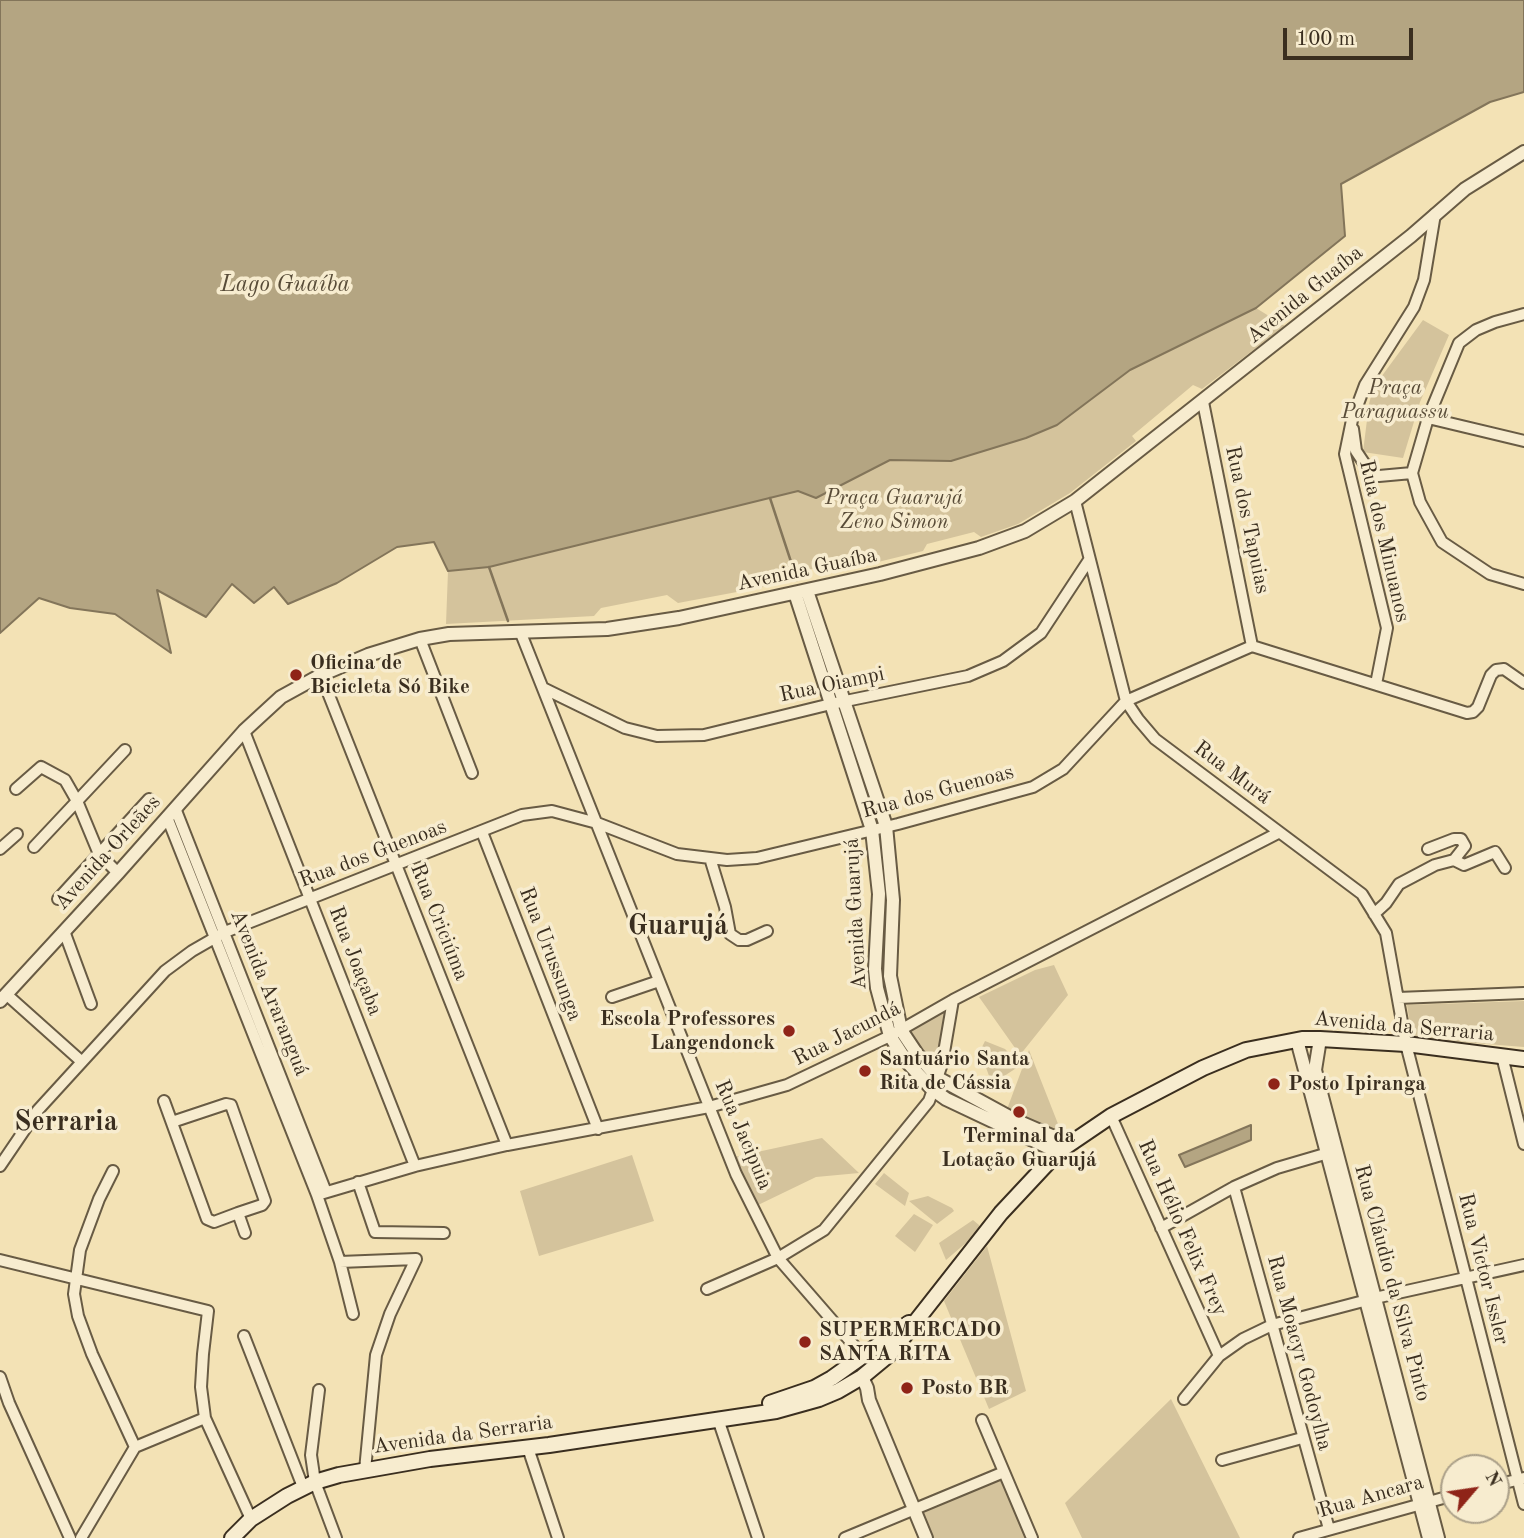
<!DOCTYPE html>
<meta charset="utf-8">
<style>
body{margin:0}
#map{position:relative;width:1524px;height:1538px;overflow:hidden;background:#f3e2b5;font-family:"Old Standard TT",serif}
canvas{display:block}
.north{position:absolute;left:1440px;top:1454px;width:70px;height:70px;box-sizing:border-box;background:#f7eccf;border:2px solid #aba089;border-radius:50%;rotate:61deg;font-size:19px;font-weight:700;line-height:28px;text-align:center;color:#3a2e1f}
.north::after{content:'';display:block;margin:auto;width:24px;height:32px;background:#8f2418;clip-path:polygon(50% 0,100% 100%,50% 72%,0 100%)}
.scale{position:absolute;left:1283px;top:28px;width:130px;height:32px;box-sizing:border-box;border:4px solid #3a2e1f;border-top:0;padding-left:9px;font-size:21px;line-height:24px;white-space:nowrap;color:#3a2e1f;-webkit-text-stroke:5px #f7eccf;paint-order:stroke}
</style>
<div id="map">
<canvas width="1524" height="1538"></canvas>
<div class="north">N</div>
<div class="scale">100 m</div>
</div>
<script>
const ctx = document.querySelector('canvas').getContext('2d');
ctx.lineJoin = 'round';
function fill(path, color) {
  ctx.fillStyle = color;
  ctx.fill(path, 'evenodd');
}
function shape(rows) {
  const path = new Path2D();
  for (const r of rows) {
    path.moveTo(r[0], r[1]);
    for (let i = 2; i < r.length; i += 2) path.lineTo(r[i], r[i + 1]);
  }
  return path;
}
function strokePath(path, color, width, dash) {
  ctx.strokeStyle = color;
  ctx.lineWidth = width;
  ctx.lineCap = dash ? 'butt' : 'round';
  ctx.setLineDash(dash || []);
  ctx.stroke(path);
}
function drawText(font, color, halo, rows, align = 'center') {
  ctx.font = font + ' "Old Standard TT",serif';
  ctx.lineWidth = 7;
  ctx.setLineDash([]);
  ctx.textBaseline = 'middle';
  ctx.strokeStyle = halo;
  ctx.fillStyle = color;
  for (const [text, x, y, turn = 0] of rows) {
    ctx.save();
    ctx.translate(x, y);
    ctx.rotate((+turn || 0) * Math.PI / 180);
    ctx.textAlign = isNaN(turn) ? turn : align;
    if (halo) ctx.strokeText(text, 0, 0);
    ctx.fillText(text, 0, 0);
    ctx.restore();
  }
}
const green = shape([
 [1256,308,1285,326,1202,389,1193,385,1132,436,1136,441,1070,493,1018,524,981,537,974,532,927,544,923,551,878,562,871,556,808,570,801,580,678,603,667,595,601,608,594,616,446,624,448,571,489,567,798,491,816,498,890,460,951,461,1026,438,1057,425,1130,370],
 [1423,320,1449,335,1420,402,1403,458,1363,452,1369,404,1373,388],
 [1054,965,1068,995,1020,1055,979,997,1035,970],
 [1524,1001,1524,1047,1412,1038,1407,1005],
 [949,1005,937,1068,908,1031],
 [985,1041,1005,1049,1021,1065,992,1084,980,1051],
 [1029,1050,1062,1134,1006,1112],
 [822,1138,859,1173,816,1177,756,1206,734,1157],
 [632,1155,654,1221,539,1256,520,1191],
 [884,1173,909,1193,905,1206,875,1184],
 [928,1196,952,1208,954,1211,937,1224,909,1201],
 [914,1214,933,1225,915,1252,895,1236],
 [973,1220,979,1225,981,1230,946,1260,939,1243],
 [987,1246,1026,1391,989,1409,944,1301],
 [1171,1399,1240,1538,1082,1538,1065,1503],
 [1001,1479,1026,1538,930,1538,920,1513]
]);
const water = shape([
 [0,0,1524,0,1524,92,1490,102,1341,184,1345,236,1256,308,1130,370,1057,425,1026,438,951,461,890,460,816,498,798,491,489,567,448,571,434,542,397,547,337,583,288,604,274,587,254,603,232,584,206,617,157,590,171,653,115,614,70,608,39,598,0,633,0,0],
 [1251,1125,1251,1140,1185,1167,1179,1155,1251,1125]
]);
const stream = shape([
 [770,498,797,580],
 [489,567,508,621],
 [861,770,877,820],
 [881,838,886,898,882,983,888,1005]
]);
const minor = shape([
 [1524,314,1495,322,1476,330,1459,343,1428,418,1412,473,1420,502,1442,542,1490,574,1524,584],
 [1203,402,1252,646],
 [1428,418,1524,441],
 [1353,429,1356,451,1372,475,1379,476,1412,473],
 [1075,501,1126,701,1138,719,1155,739,1362,894,1386,933,1406,1044,1524,1504],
 [520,631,736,1174,778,1258,864,1357],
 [420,639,472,773],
 [321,675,507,1145],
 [1376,684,1387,628,1345,454,1352,420,1365,385,1414,307,1424,280,1435,214],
 [543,688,625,728,657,736,704,735,831,704,968,676,1003,661,1041,633,1089,560],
 [244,731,415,1166],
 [16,789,41,767,65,780,77,801,99,854,118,873],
 [175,808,326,1192],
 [167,817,317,1195,340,1262,416,1259,390,1314,376,1355,365,1470],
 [482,832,598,1129],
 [34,847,125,750],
 [0,849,17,834],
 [1428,849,1454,839,1461,839,1465,846,1454,860],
 [710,858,725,907,730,934,739,940,747,940,767,931],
 [58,899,149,799],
 [1374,914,1386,903,1399,884,1435,865,1454,860,1464,865,1495,852,1505,868],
 [64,931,91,1004],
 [6,994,81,1061],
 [612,997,659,981],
 [1398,998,1524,993],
 [1502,1056,1524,1144],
 [164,1101,207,1219,214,1222,238,1213],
 [1111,1116,1219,1356],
 [172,1122,226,1104,231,1105,265,1201,262,1205,238,1213,245,1233],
 [0,1166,38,1110,165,971,192,951,225,932,522,815,552,811,597,823,677,854,727,860,757,858,898,824,1033,787,1063,769,1126,701,1252,646,1467,713,1473,712,1478,707,1491,675,1496,670,1504,669,1524,683],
 [113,1171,99,1199,80,1250,74,1294,78,1316,92,1354,135,1447],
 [358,1182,375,1232,444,1233],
 [1234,1187,1329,1529],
 [317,1195,415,1166,507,1145,709,1107,787,1085,890,1036,953,1000,1278,833],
 [1161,1228,1234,1187,1277,1168,1335,1151],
 [0,1260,208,1311,203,1354,201,1387,205,1418,251,1519],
 [340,1262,353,1314],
 [707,1289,778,1258,824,1230,929,1101,942,1064,953,1000],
 [244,1336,303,1487],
 [0,1377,9,1403,70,1538],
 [319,1390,311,1455,315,1482,336,1538],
 [1184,1399,1219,1356,1243,1339,1272,1325,1375,1298,1524,1265],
 [718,1419,758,1538],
 [982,1420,1032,1538],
 [528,1448,558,1538],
 [1222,1460,1302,1438],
 [1496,1485,1524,1478],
 [81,1538,135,1447,205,1418],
 [845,1538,1004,1472],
 [1299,1538,1454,1495]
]);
const tertiary = shape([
 [807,591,886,826,893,900,890,976,901,1030,917,1054,938,1078,1015,1120,1068,1143],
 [795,593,872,830,879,894,875,969,877,988,890,1036,907,1062,932,1089,946,1099,1058,1152],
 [0,1001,118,873,244,731,281,697,321,675,368,655,420,639,449,634,607,629,679,618,880,574,979,548,1025,531,1075,501,1411,236,1465,189,1524,152],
 [1320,1039,1315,1070,1438,1538],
 [1297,1040,1429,1538],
 [862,1377,867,1388,869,1400,926,1538]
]);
const secondary = shape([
 [770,1403,814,1388,832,1378,909,1323],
 [232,1538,251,1519,287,1496,315,1482,339,1475,430,1459,549,1445,776,1411,819,1399,838,1391,862,1377,891,1353,1001,1213,1058,1152,1111,1116,1203,1068,1246,1050,1302,1039,1320,1039,1406,1044,1524,1059]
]);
const markers = [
 [296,675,7,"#8f2418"],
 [789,1031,7,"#8f2418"],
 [865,1071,7,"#8f2418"],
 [1274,1084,7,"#8f2418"],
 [1019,1112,7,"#8f2418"],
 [805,1342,7,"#8f2418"],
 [907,1388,7,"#8f2418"]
];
const streetNames = [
 ["Avenida Guaíba",1305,295,-39],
 ["Rua dos Tapuias",1247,520,78],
 ["Rua dos Minuanos",1384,541,77],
 ["Avenida Guaíba",807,570,-12],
 ["Rua Oiampi",832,685,-12],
 ["Rua Murá",1232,773,37],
 ["Rua dos Guenoas",938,792,-15],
 ["Avenida Orleães",108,853,-48],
 ["Rua dos Guenoas",373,854,-21],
 ["Avenida Guarujá",856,914,-93],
 ["Rua Criciúma",439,922,68],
 ["Rua Urussunga",550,954,69],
 ["Rua Joaçaba",355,961,69],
 ["Avenida Araranguá",269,993,68],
 ["Avenida da Serraria",1404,1027,5],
 ["Rua Jacundá",847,1034,-27],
 ["Rua Jacipuia",743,1135,67],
 ["Rua Hélio Felix Frey",1182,1228,66],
 ["Rua Victor Issler",1483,1269,76],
 ["Rua Cláudio da Silva Pinto",1392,1283,75],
 ["Rua Moacyr Godoylha",1299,1353,75],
 ["Avenida da Serraria",463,1435,-8],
 ["Rua Ancara",1371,1497,-16]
];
const parkNames = [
 ["Praça",1395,388],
 ["Paraguassu",1395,412],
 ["Praça Guarujá",894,498],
 ["Zeno Simon",894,522]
];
const poiNames = [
 ["Oficina de",310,663],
 ["Bicicleta Só Bike",310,687],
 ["Escola Professores",775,1019,"right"],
 ["Langendonck",775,1043,"right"],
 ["Santuário Santa",879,1059],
 ["Rita de Cássia",879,1083],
 ["Posto Ipiranga",1288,1084],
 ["Terminal da",1019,1136,"center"],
 ["Lotação Guarujá",1019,1160,"center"],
 ["SUPERMERCADO",819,1330],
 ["SANTA RITA",819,1354],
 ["Posto BR",921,1388]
];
const waterNames = [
 ["Lago Guaíba",285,285]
];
const districtNames = [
 ["Guarujá",678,927],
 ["Serraria",66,1123]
];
fill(green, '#d4c39c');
fill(water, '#b4a582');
strokePath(water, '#83755a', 2);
strokePath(stream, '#83755a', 2.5);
strokePath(minor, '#685b44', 14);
strokePath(tertiary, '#685b44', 16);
strokePath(secondary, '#3a2e1f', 18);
strokePath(minor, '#f7eccf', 10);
strokePath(tertiary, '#f7eccf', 12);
strokePath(secondary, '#f7eccf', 14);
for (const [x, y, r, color] of markers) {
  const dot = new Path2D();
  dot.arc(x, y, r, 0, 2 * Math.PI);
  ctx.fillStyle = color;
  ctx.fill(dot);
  strokePath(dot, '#f7eccf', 2.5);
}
drawText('21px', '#3a2e1f', '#f7eccf', streetNames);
drawText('italic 21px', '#594c38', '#f7eccf', parkNames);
drawText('bold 21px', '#3a2e1f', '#f7eccf', poiNames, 'left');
drawText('italic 23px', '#584c38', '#f7eccf', waterNames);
drawText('bold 28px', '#3a2e1f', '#f7eccf', districtNames);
</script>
